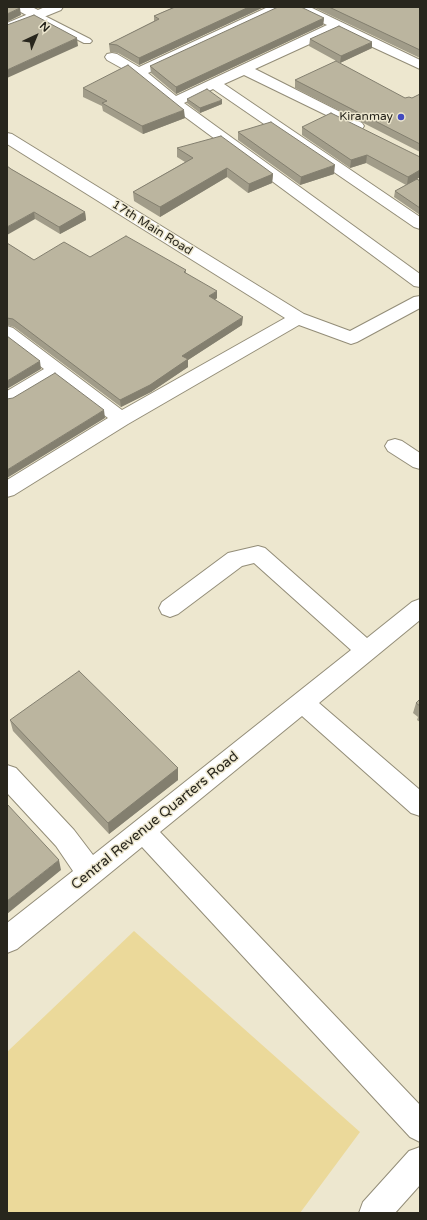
<!DOCTYPE html>
<style>
body{margin:0}
#map{position:relative;width:427px;height:1220px;overflow:hidden;background:#ede7cf;font-family:"Varela Round",sans-serif}
canvas{display:block}
.frame{position:absolute;inset:0;border:8px solid #28261d;pointer-events:none}
.north{position:absolute;left:16px;top:16px;width:40px;height:40px;-webkit-text-stroke:3px #ede7cf;paint-order:stroke;rotate:44deg;font-size:11px;font-weight:700;line-height:16px;text-align:center;color:#28261d}
.north::after{content:'';display:block;margin:auto;width:14px;height:18px;background:#28261d;clip-path:polygon(50% 0,100% 100%,50% 72%,0 100%)}
</style>
<div id="map">
<canvas width="427" height="1220"></canvas>
<div class="frame"></div>
<div class="north">N</div>
</div>
<script>
const ctx = document.querySelector('canvas').getContext('2d');
ctx.lineJoin = 'round';
function fill(path, color) {
  ctx.fillStyle = color;
  ctx.fill(path, 'evenodd');
}
function shape(rows) {
  const path = new Path2D();
  for (const r of rows) {
    path.moveTo(r[0], r[1]);
    for (let i = 2; i < r.length; i += 2) path.lineTo(r[i], r[i + 1]);
  }
  return path;
}
function strokePath(path, color, width, dash) {
  ctx.strokeStyle = color;
  ctx.lineWidth = width;
  ctx.lineCap = dash ? 'butt' : 'round';
  ctx.setLineDash(dash || []);
  ctx.stroke(path);
}
function drawText(font, color, halo, rows, align = 'center') {
  ctx.font = font + ' "Varela Round",sans-serif';
  ctx.lineWidth = 3;
  ctx.setLineDash([]);
  ctx.textBaseline = 'middle';
  ctx.strokeStyle = halo;
  ctx.fillStyle = color;
  for (const [text, x, y, turn = 0] of rows) {
    ctx.save();
    ctx.translate(x, y);
    ctx.rotate((+turn || 0) * Math.PI / 180);
    ctx.textAlign = isNaN(turn) ? turn : align;
    if (halo) ctx.strokeText(text, 0, 0);
    ctx.fillText(text, 0, 0);
    ctx.restore();
  }
}
const green = shape([
 [134,931,360,1132,300,1213,7,1213,7,1052]
]);
const service = shape([
 [37,12,90,39,92,41,90,43,84,43,34,17,33,15,34,13,37,12]
]);
const minor = shape([
 [15,7,32,7,42,12,44,15,42,18,32,18,17,10,15,7],
 [268,7,286,7,284,10,148,73,176,96,327,25,295,10,293,7,310,7,420,60,420,69,338,31,255,69,362,123,364,126,362,129,357,130,244,75,224,84,420,217,420,229,414,227,213,89,184,103,420,274,420,287,414,286,169,105,134,75,107,60,105,57,107,54,112,53,117,54,139,67,268,7],
 [7,133,12,134,304,314,350,331,414,297,420,296,420,308,357,342,351,344,299,325,128,424,14,495,7,497,7,480,108,418,56,379,14,404,7,405,7,391,44,369,7,341,7,326,13,328,122,410,285,318,7,144,7,133],
 [395,439,402,441,420,453,420,469,413,467,388,451,385,446,388,441,395,439],
 [258,546,265,548,367,638,412,602,420,599,420,620,319,703,420,790,420,816,411,813,302,716,160,832,420,1105,420,1142,410,1137,142,847,17,949,7,953,7,923,73,871,56,846,7,793,7,765,16,768,74,830,93,855,351,650,254,563,242,566,178,614,170,617,162,614,159,608,162,602,228,553,258,546],
 [420,1147,420,1185,395,1213,359,1213,363,1202,409,1151,420,1147]
]);
const tertiary = shape([
 [45,7,63,7,61,10,7,32,7,23,45,7]
]);
const wall = shape([
 [169,7,264,7,139,65,118,53,110,52,109,44,154,21,154,16,172,8],
 [313,7,420,7,420,58],
 [324,18,323,25,176,94,151,73,150,66],
 [310,39,372,48,340,63,309,46],
 [295,80,405,98,412,98,420,94,420,152,295,88],
 [83,88,185,118,143,134,103,111,102,106,83,97],
 [187,99,222,104,200,113,187,103],
 [302,127,420,157,420,177,417,179,420,181,420,215,394,197,395,191,406,185,366,163,350,168,302,135],
 [238,132,334,174,300,185,238,140],
 [177,148,273,174,272,183,248,193,227,177,160,217,134,201,133,192,185,162,177,157],
 [11,169,85,212,86,220,60,234,35,219],
 [7,243,34,260,90,257,186,270,186,273,217,298,215,300,242,325,188,360,188,367,151,392,121,407,14,327,7,325],
 [420,699,420,722,417,720,418,717,413,713,416,703],
 [10,720,178,768,178,780,109,834,13,731]
]);
const shadedWall = shape([
 [249,7,264,7,139,65,139,58],
 [20,8,21,15,7,22,7,14],
 [324,18,323,25,176,94,176,87],
 [77,38,78,46,7,78,7,70],
 [372,42,372,48,340,63,341,56],
 [222,100,222,104,200,113,200,108],
 [184,110,185,118,143,134,142,126],
 [367,155,366,163,350,168,351,160],
 [335,165,334,174,300,185,301,177],
 [227,168,227,177,160,217,160,207],
 [420,170,420,177,407,185,408,177],
 [273,174,272,183,248,193,249,184],
 [34,212,35,219,7,235,7,227],
 [85,212,86,220,60,234,59,227],
 [217,291,217,298,209,304,209,296],
 [243,317,242,325,188,360,188,367,151,392,121,407,120,400,182,356],
 [40,361,41,369,7,389,7,381],
 [104,410,105,418,7,478,7,470],
 [178,768,178,780,109,834,108,823],
 [59,860,61,870,7,914,7,901]
]);
const building = shape([
 [7,7,19,7,20,8,7,14,7,7],
 [175,7,249,7,139,58,117,45,109,44,159,19,154,16,175,7],
 [278,7,301,7,324,18,176,87,150,66,278,7],
 [329,7,420,7,420,50,329,7],
 [34,15,77,38,7,70,7,25,34,15],
 [339,26,372,42,341,56,310,39,339,26],
 [336,61,405,98,409,97,412,98,420,94,420,144,295,80,336,61],
 [128,65,184,110,142,126,102,103,107,101,83,88,128,65],
 [207,89,222,100,200,108,187,99,207,89],
 [331,113,420,157,420,170,408,177,367,155,351,160,302,127,331,113],
 [271,122,335,165,301,177,238,132,271,122],
 [221,136,273,174,249,184,227,168,160,207,133,192,193,158,177,148,221,136],
 [7,166,11,169,85,212,59,227,34,212,7,227,7,166],
 [417,179,420,181,420,208,395,191,417,179],
 [126,236,186,270,184,272,217,291,209,296,243,317,182,356,188,359,150,385,120,400,13,319,7,318,7,243,34,260,64,242,90,257,126,236],
 [7,336,40,361,7,381,7,336],
 [55,373,104,410,7,470,7,399,13,398,55,373],
 [79,671,178,768,108,823,10,720,79,671],
 [420,699,420,706,416,703,420,699],
 [7,804,59,860,7,901,7,804]
]);
const markers = [
 [401,117,4,"#434bbf"]
];
const farPoinames = [
 ["Kiranmay",393,117]
];
const farStreetnames = [
 ["17th Main Road",152,228,32]
];
const streetNames = [
 ["Central Revenue Quarters Road",155,821,-39]
];
fill(green, '#ebd99a');
strokePath(service, '#938d78', 2);
strokePath(minor, '#938d78', 2);
strokePath(tertiary, '#938d78', 2);
fill(service, '#fff');
fill(minor, '#fff');
fill(tertiary, '#fff');
fill(wall, '#a19c89');
fill(shadedWall, '#837f6f');
fill(building, '#bbb59f');
strokePath(building, '#837f6f', 1);
for (const [x, y, r, color] of markers) {
  const dot = new Path2D();
  dot.arc(x, y, r, 0, 2 * Math.PI);
  ctx.fillStyle = color;
  ctx.fill(dot);
  strokePath(dot, '#ede7cf', 1.5);
}
drawText('12px', '#28261d', '#ede7cf', farPoinames, 'right');
drawText('12px', '#28261d', '#ede7cf', farStreetnames);
drawText('14px', '#28261d', '#ede7cf', streetNames);
</script>
